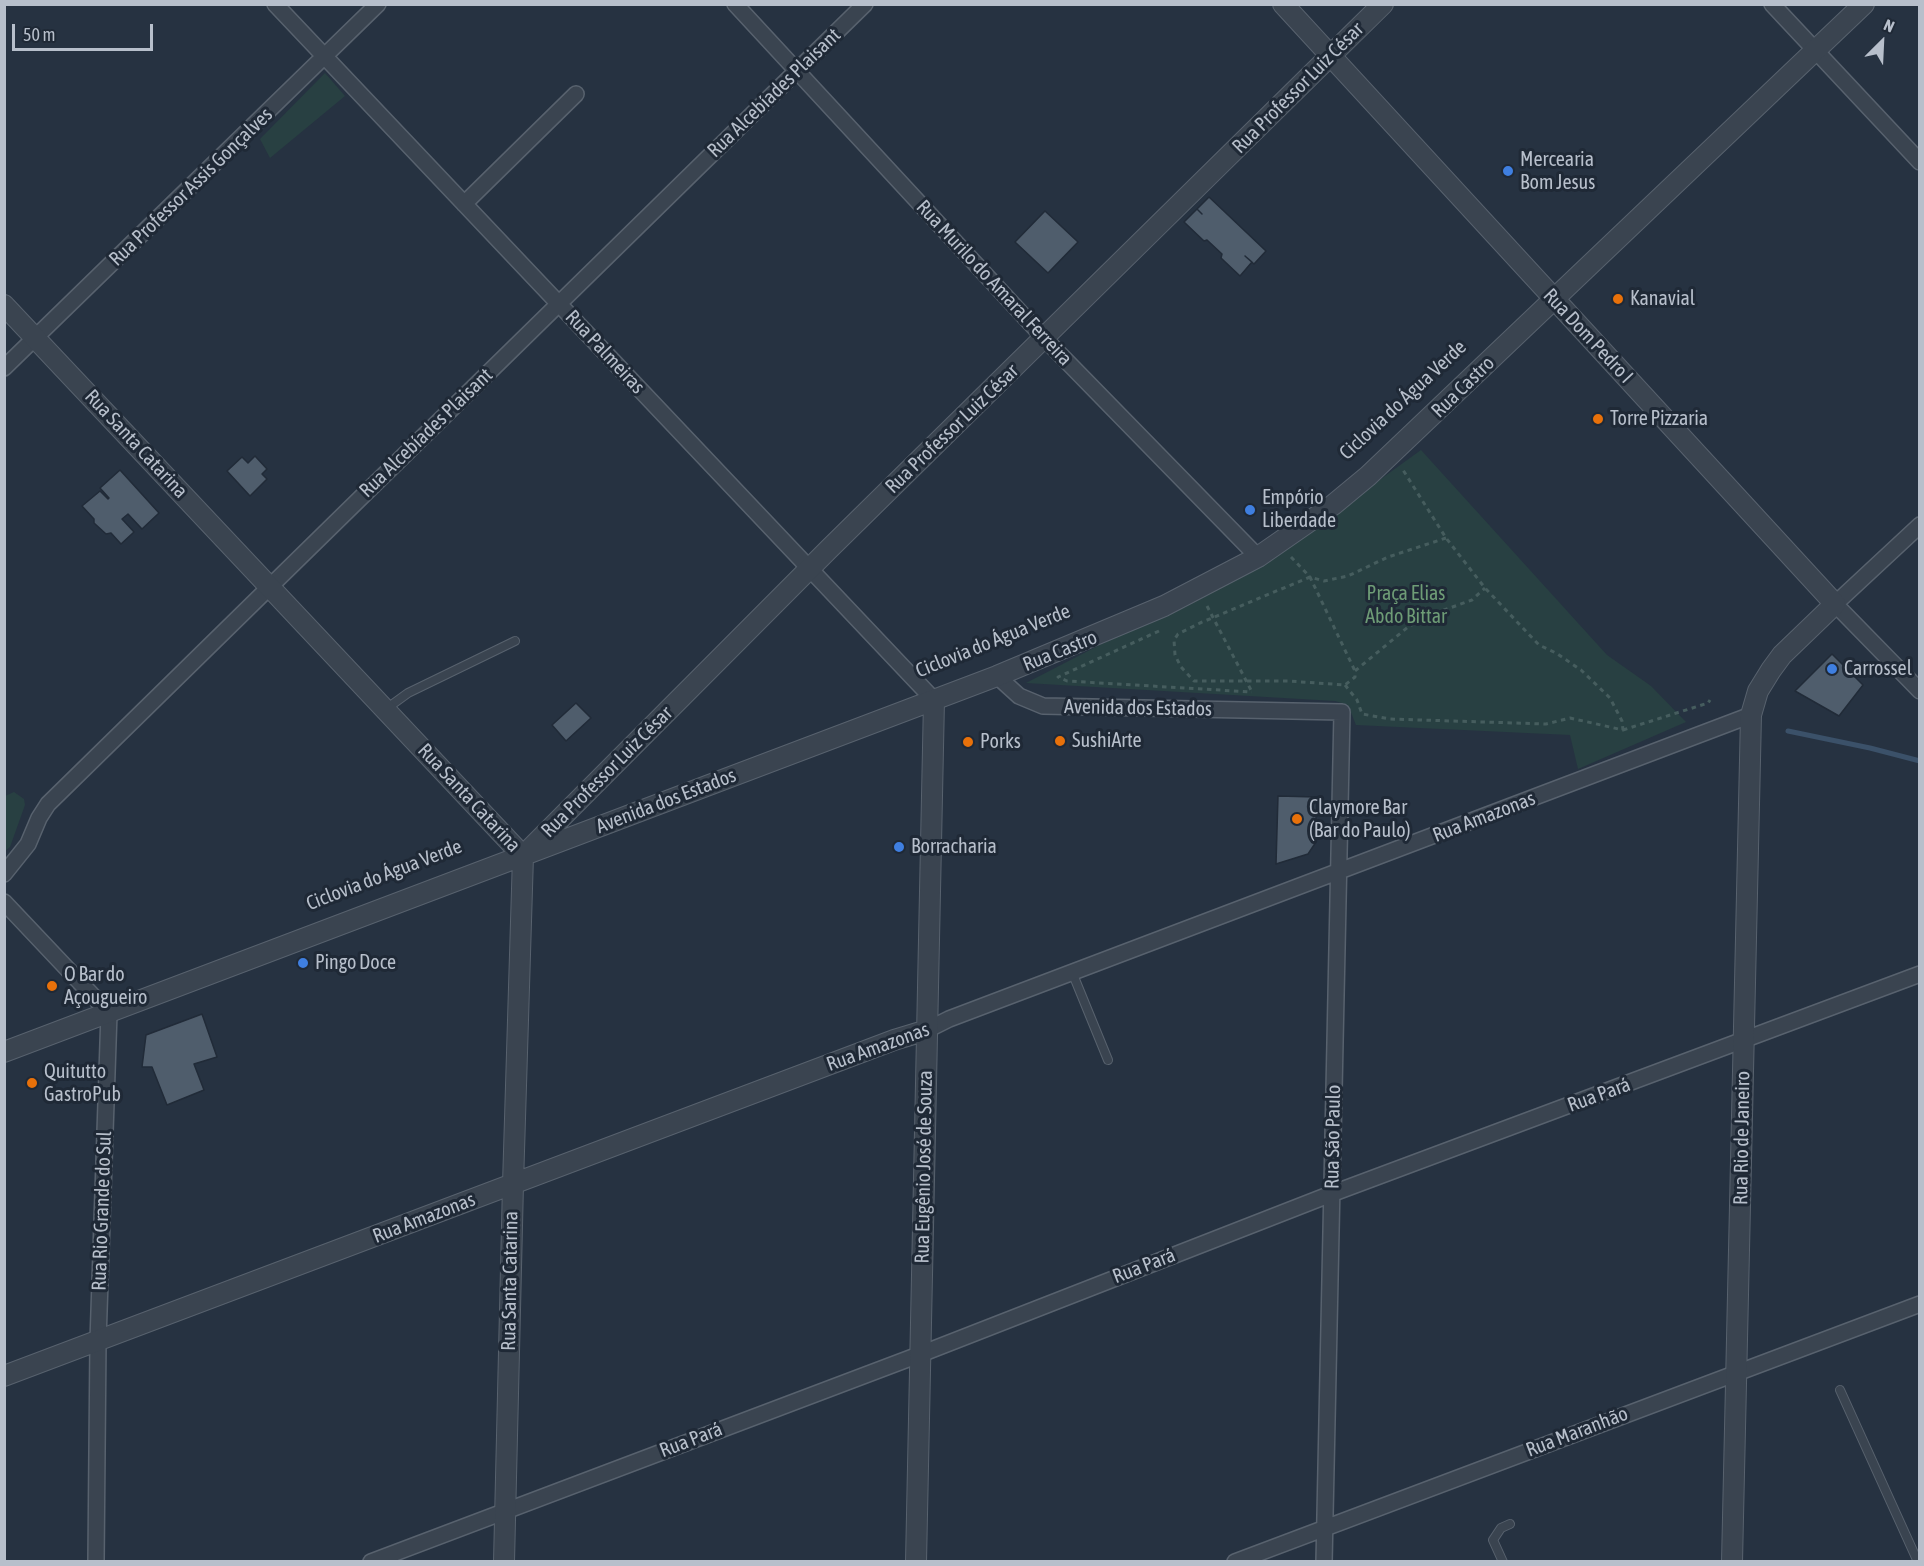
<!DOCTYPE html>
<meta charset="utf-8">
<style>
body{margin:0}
#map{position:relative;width:1924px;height:1566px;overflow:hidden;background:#263241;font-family:"Asap Condensed",sans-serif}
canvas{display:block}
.frame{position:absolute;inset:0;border:6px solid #b7bfcb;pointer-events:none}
.north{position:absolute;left:1852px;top:12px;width:60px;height:60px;-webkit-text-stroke:4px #1f2936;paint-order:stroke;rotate:24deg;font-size:16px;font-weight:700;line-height:24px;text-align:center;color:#b7bfcb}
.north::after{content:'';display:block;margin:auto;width:21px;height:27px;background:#b7bfcb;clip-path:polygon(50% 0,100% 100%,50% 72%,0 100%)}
.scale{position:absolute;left:12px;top:24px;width:141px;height:27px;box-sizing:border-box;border:3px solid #b7bfcb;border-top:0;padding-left:8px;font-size:18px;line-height:21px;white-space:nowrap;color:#b7bfcb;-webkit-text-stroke:4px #1f2936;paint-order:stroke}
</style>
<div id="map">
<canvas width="1924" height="1566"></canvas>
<div class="frame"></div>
<div class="north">N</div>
<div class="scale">50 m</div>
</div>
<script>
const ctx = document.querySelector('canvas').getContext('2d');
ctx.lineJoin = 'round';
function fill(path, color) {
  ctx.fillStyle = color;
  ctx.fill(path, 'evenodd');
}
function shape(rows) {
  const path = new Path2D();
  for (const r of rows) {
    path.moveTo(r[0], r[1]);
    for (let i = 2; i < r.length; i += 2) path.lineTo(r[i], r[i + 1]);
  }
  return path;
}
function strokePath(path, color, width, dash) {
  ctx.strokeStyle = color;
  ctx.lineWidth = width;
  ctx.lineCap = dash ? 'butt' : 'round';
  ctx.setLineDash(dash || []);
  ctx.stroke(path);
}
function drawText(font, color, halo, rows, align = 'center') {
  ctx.font = font + ' "Asap Condensed",sans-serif';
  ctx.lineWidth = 6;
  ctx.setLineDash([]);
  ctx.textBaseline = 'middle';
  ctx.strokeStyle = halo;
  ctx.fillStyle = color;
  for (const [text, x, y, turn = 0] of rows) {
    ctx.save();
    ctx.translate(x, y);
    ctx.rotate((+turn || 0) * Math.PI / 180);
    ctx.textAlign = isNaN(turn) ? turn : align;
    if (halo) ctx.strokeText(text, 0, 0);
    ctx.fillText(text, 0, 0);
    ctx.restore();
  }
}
const green = shape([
 [325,73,345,96,270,158,260,139],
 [1421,450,1607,655,1651,686,1686,722,1578,769,1570,735,1356,725,1348,705,1335,701,1026,683,1280,552],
 [14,792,24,799,25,805,10,847,5,851,5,796]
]);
const stream = shape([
 [1788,731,1870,748,1920,761]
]);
const building = shape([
 [1209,197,1266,251,1254,264,1245,256,1252,262,1240,276,1221,258,1222,254,1207,240,1204,241,1184,222,1197,209,1202,214,1197,209,1209,197],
 [1045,211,1078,242,1048,273,1015,242,1045,211],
 [255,456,267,469,262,474,267,479,250,496,227,471,242,457,248,463,255,456],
 [120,470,159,513,142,529,128,514,122,519,134,532,121,544,111,533,106,534,94,523,94,519,82,506,100,491,108,499,109,498,100,488,120,470],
 [1832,654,1863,685,1839,716,1795,691,1832,654],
 [576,703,591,718,566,741,552,725,576,703],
 [1278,796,1316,797,1316,842,1308,854,1276,864,1278,796],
 [202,1014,217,1057,194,1064,204,1090,167,1105,152,1067,142,1067,146,1035,202,1014]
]);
const path = shape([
 [1446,538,1388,557,1348,576,1324,581,1310,577,1200,623,1178,634,1174,640,1175,655,1181,667,1194,681,1288,681,1345,685,1355,677,1355,671,1408,627,1433,614,1472,600,1485,588],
 [1291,557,1310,577,1355,671],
 [1207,606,1252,692],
 [1159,631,1058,677,1067,681,1252,692],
 [1345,685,1357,700,1362,714,1390,719,1546,724,1570,718,1623,730,1622,721,1610,698,1581,670,1556,653,1539,645,1485,588,1446,538,1403,470],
 [1623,730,1708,703,1710,700]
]);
const service = shape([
 [386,709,408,693,515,641],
 [1072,972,1108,1060],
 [1840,1390,1918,1562],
 [1503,1562,1493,1540,1501,1528,1510,1524]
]);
const minor = shape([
 [275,4,934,700],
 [735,4,1045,339,1258,557],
 [1772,4,1920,162],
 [464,204,576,94],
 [4,368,378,4],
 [1920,525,1835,604,1920,691],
 [997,676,1019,696,1043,706,1342,712,1324,1562],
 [4,874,28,844,39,818,48,804,865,4],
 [4,902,109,1013,98,1341,96,1562],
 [927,1030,949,1019,1751,715],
 [371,1562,921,1354,1331,1194,1920,974],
 [1235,1562,1920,1304]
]);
const tertiary = shape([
 [1283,4,1835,604,1782,655,1771,670,1758,691,1751,715,1732,1562],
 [4,305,523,856,513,1184,504,1562],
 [528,851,829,549,1383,4],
 [4,1052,997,676,1164,606,1258,557,1333,505,1368,476,1864,4],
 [4,1376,894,1040,927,1030],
 [916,1562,934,700]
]);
const markers = [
 [1508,171,6,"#3f7fe0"],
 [1618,299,6,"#e8710a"],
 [1598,419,6,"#e8710a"],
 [1250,510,6,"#3f7fe0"],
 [1832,669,6,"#3f7fe0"],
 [1060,741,6,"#e8710a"],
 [968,742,6,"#e8710a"],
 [1297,819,6,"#e8710a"],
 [899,847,6,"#3f7fe0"],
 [303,963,6,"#3f7fe0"],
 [52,986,6,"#e8710a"],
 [32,1083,6,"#e8710a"]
];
const streetNames = [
 ["Rua Professor Luiz César",1298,88,-45],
 ["Rua Alcebíades Plaisant",774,93,-44],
 ["Rua Professor Assis Gonçalves",191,187,-44],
 ["Rua Murilo do Amaral Ferreira",994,283,47],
 ["Rua Dom Pedro I",1588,336,47],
 ["Rua Palmeiras",605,352,47],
 ["Rua Castro",1463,387,-44],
 ["Ciclovia do Água Verde",1403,400,-43],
 ["Rua Professor Luiz César",952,429,-44],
 ["Rua Alcebíades Plaisant",426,433,-44],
 ["Rua Santa Catarina",136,444,47],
 ["Ciclovia do Água Verde",993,641,-22],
 ["Rua Castro",1060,651,-22],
 ["Avenida dos Estados",1138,708,1],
 ["Rua Professor Luiz César",607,772,-45],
 ["Rua Santa Catarina",469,798,47],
 ["Avenida dos Estados",666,801,-21],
 ["Rua Amazonas",1484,817,-21],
 ["Ciclovia do Água Verde",384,875,-21],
 ["Rua Amazonas",878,1047,-20],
 ["Rua Pará",1599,1095,-20],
 ["Rua São Paulo",1333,1137,-89],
 ["Rua Rio de Janeiro",1742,1138,-89],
 ["Rua Eugênio José de Souza",924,1167,-89],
 ["Rua Rio Grande do Sul",102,1211,-88],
 ["Rua Amazonas",424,1218,-21],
 ["Rua Pará",1144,1266,-21],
 ["Rua Santa Catarina",510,1281,-89],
 ["Rua Maranhão",1577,1432,-21],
 ["Rua Pará",691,1440,-21]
];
const poiNames = [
 ["Mercearia",1520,160],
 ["Bom Jesus",1520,183],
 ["Kanavial",1630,299],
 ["Torre Pizzaria",1610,419],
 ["Empório",1262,498],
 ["Liberdade",1262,521],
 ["Carrossel",1844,669],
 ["SushiArte",1072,741],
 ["Porks",980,742],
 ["Claymore Bar",1309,808],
 ["(Bar do Paulo)",1309,831],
 ["Borracharia",911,847],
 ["Pingo Doce",315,963],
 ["O Bar do",64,975],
 ["Açougueiro",64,998],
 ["Quitutto",44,1072],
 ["GastroPub",44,1095]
];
const parkNames = [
 ["Praça Elias",1406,594],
 ["Abdo Bittar",1406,617]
];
fill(green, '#284042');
strokePath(stream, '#3b5169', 5);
fill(building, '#4f5d6c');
strokePath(building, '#212b38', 1.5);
strokePath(service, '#58626e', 10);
strokePath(minor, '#58626e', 18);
strokePath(tertiary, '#58626e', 22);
strokePath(path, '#465d5e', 3, [4.5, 4.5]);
strokePath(service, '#3a4450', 8);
strokePath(minor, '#3a4450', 15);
strokePath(tertiary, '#3a4450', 20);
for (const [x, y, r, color] of markers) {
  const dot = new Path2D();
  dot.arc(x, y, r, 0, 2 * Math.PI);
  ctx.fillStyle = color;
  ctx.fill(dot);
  strokePath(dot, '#1f2936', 2);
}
drawText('20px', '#b7bfcb', '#1f2936', streetNames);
drawText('20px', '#b7bfcb', '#1f2936', poiNames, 'left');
drawText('20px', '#6e9c76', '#1f2936', parkNames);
</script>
